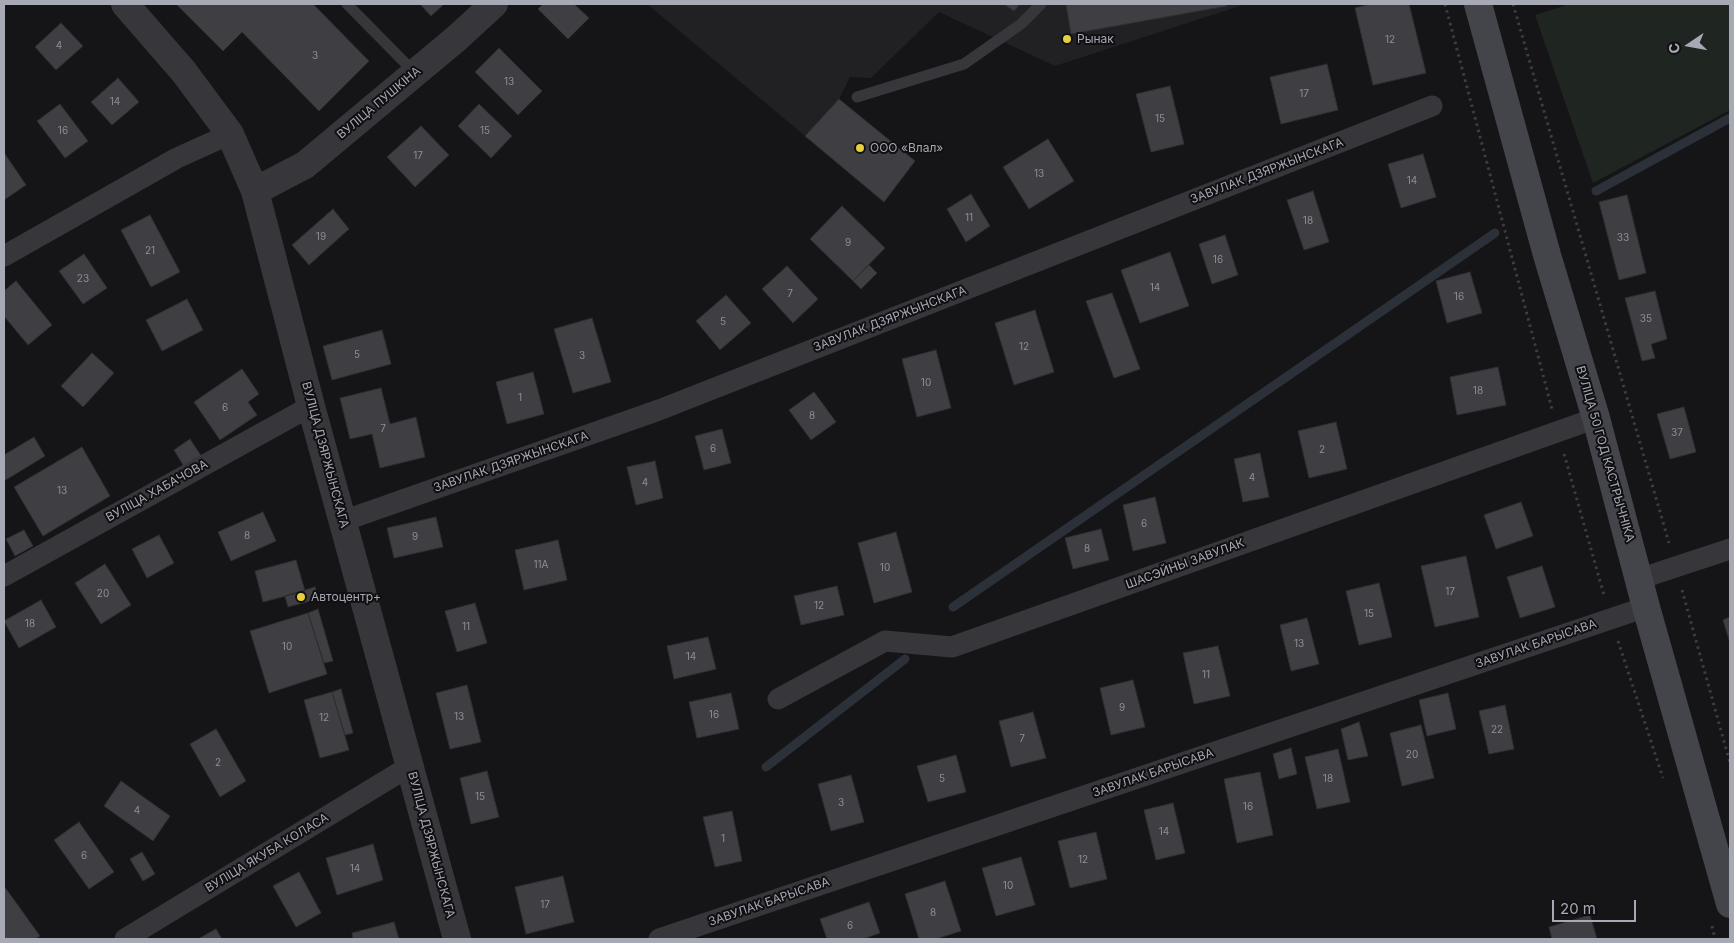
<!DOCTYPE html>
<meta charset="utf-8">
<style>
body{margin:0}
#map{position:relative;width:1734px;height:943px;overflow:hidden;background:#151416;font-family:Inter,sans-serif}
canvas{display:block}
.frame{position:absolute;inset:0;border:5px solid #a7a9b5;pointer-events:none}
.north{position:absolute;left:1664px;top:20px;width:50px;height:50px;-webkit-text-stroke:4px #100f11;paint-order:stroke;rotate:258deg;font-size:14px;font-weight:700;line-height:20px;text-align:center;color:#a7a9b5}
.north::after{content:'';display:block;margin:auto;width:18px;height:22px;background:#a7a9b5;clip-path:polygon(50% 0,100% 100%,50% 72%,0 100%)}
.scale{position:absolute;left:1552px;top:900px;width:84px;height:22px;box-sizing:border-box;border:2px solid #a7a9b5;border-top:0;padding-left:6px;font-size:15px;line-height:18px;white-space:nowrap;color:#a7a9b5;-webkit-text-stroke:4px #100f11;paint-order:stroke}
</style>
<div id="map">
<canvas width="1734" height="943"></canvas>
<div class="frame"></div>
<div class="north">С</div>
<div class="scale">20 m</div>
</div>
<script>
const ctx = document.querySelector('canvas').getContext('2d');
ctx.lineJoin = 'round';
function fill(path, color) {
  ctx.fillStyle = color;
  ctx.fill(path, 'evenodd');
}
function shape(rows) {
  const path = new Path2D();
  for (const r of rows) {
    path.moveTo(r[0], r[1]);
    for (let i = 2; i < r.length; i += 2) path.lineTo(r[i], r[i + 1]);
  }
  return path;
}
function strokePath(path, color, width, dash) {
  ctx.strokeStyle = color;
  ctx.lineWidth = width;
  ctx.lineCap = dash ? 'butt' : 'round';
  ctx.setLineDash(dash || []);
  ctx.stroke(path);
}
function drawText(font, color, halo, rows, align = 'center') {
  ctx.font = font + ' Inter,sans-serif';
  ctx.lineWidth = 4;
  ctx.setLineDash([]);
  ctx.textBaseline = 'middle';
  ctx.strokeStyle = halo;
  ctx.fillStyle = color;
  for (const [text, x, y, turn = 0] of rows) {
    ctx.save();
    ctx.translate(x, y);
    ctx.rotate((+turn || 0) * Math.PI / 180);
    ctx.textAlign = isNaN(turn) ? turn : align;
    if (halo) ctx.strokeText(text, 0, 0);
    ctx.fillText(text, 0, 0);
    ctx.restore();
  }
}
const built = shape([
 [647,4,1246,4,1055,66,939,12,871,78,850,77,839,99,805,136]
]);
const green = shape([
 [1570,4,1730,4,1730,110,1593,183,1535,15]
]);
const stream = shape([
 [1596,191,1730,118],
 [953,607,1495,233],
 [766,767,905,659]
]);
const building = shape([
 [176,4,313,4,369,61,319,111,242,32,223,51,176,4],
 [420,4,444,4,431,16,420,4],
 [543,4,574,4,589,18,568,39,538,9,543,4],
 [1004,4,1020,4,1014,11,1004,4],
 [1066,4,1226,4,1227,6,1071,34,1066,4],
 [1371,4,1409,4,1426,73,1373,85,1355,8,1371,4],
 [61,23,83,46,56,70,35,47,61,23],
 [499,48,542,91,518,115,475,72,499,48],
 [1327,64,1338,110,1281,124,1270,77,1327,64],
 [118,78,139,102,112,125,91,102,118,78],
 [1170,86,1184,144,1151,152,1136,94,1170,86],
 [839,99,915,161,884,202,805,136,839,99],
 [60,104,88,141,65,158,37,121,60,104],
 [479,104,512,136,491,158,458,126,479,104],
 [421,126,449,155,415,187,387,157,421,126],
 [1048,139,1074,181,1029,209,1003,167,1048,139],
 [5,154,26,185,4,200,4,155,5,154],
 [1423,154,1436,197,1401,208,1388,164,1423,154],
 [1313,191,1329,242,1304,250,1287,200,1313,191],
 [971,194,990,226,966,242,947,209,971,194],
 [1627,195,1646,273,1619,280,1599,202,1627,195],
 [842,206,885,248,853,281,810,239,842,206],
 [333,209,349,229,309,265,292,245,333,209],
 [150,215,180,272,151,287,121,230,150,215],
 [1225,235,1238,275,1212,284,1199,244,1225,235],
 [1170,252,1189,306,1140,323,1121,270,1170,252],
 [84,254,107,288,83,304,59,271,84,254],
 [869,265,877,273,861,289,853,281,869,265],
 [787,266,818,299,793,323,762,289,787,266],
 [1470,272,1482,313,1447,323,1436,281,1470,272],
 [16,281,52,325,28,345,4,316,4,291,16,281],
 [1655,291,1667,339,1651,344,1655,358,1642,361,1625,298,1655,291],
 [1112,293,1140,369,1114,378,1086,301,1112,293],
 [726,295,751,323,720,350,696,321,726,295],
 [187,299,203,330,162,351,146,320,187,299],
 [1035,310,1054,372,1014,385,995,323,1035,310],
 [592,318,611,382,573,393,554,329,592,318],
 [382,330,391,364,332,380,323,346,382,330],
 [936,350,951,408,917,417,902,359,936,350],
 [92,353,114,373,83,407,61,386,92,353],
 [1498,367,1506,405,1457,415,1450,377,1498,367],
 [242,369,259,394,248,402,257,415,220,440,194,402,242,369],
 [533,372,544,414,507,424,496,382,533,372],
 [381,388,390,424,416,417,425,457,380,468,372,434,350,439,340,398,381,388],
 [814,392,836,422,811,440,789,410,814,392],
 [1684,407,1696,452,1670,459,1657,414,1684,407],
 [1336,422,1347,469,1309,478,1298,431,1336,422],
 [722,429,731,463,704,470,695,436,722,429],
 [34,437,45,456,4,481,4,455,34,437],
 [190,439,202,457,185,468,174,450,190,439],
 [82,447,110,496,43,536,14,487,82,447],
 [1260,453,1269,497,1243,502,1234,459,1260,453],
 [655,461,663,498,636,505,627,467,655,461],
 [1155,497,1166,543,1133,551,1123,505,1155,497],
 [1521,502,1533,536,1496,549,1484,515,1521,502],
 [263,512,276,541,231,561,218,532,263,512],
 [436,517,443,547,394,558,387,528,436,517],
 [1101,529,1109,560,1073,569,1065,538,1101,529],
 [24,530,33,546,15,556,6,539,24,530],
 [896,532,912,592,874,603,858,543,896,532],
 [159,535,174,563,147,578,132,549,159,535],
 [558,540,567,580,524,590,515,550,558,540],
 [1466,556,1479,617,1435,627,1421,566,1466,556],
 [296,560,305,591,263,602,255,571,296,560],
 [105,564,131,605,101,624,75,583,105,564],
 [1542,566,1555,607,1520,618,1507,577,1542,566],
 [1379,583,1392,637,1359,645,1346,591,1379,583],
 [837,586,844,615,801,625,794,596,837,586],
 [315,587,318,599,288,607,285,596,315,587],
 [41,600,56,627,19,648,4,621,41,600],
 [475,603,487,643,457,652,445,611,475,603],
 [318,609,333,661,324,663,308,613,318,609],
 [308,613,327,674,269,693,250,631,308,613],
 [1730,617,1730,643,1723,620,1730,617],
 [1307,618,1319,664,1291,671,1280,625,1307,618],
 [708,637,716,669,674,679,667,646,708,637],
 [1218,646,1230,696,1194,704,1183,653,1218,646],
 [1133,680,1145,727,1111,735,1100,688,1133,680],
 [467,685,481,742,450,749,436,693,467,685],
 [341,689,353,733,345,735,332,692,341,689],
 [332,692,349,750,320,758,304,700,332,692],
 [731,693,739,729,697,738,689,702,731,693],
 [1448,693,1456,729,1427,736,1419,700,1448,693],
 [1505,705,1514,749,1489,754,1479,711,1505,705],
 [1033,712,1046,758,1011,767,999,721,1033,712],
 [1359,722,1368,756,1348,760,1341,729,1359,722],
 [1421,725,1434,778,1402,786,1390,733,1421,725],
 [216,729,246,781,220,797,190,744,216,729],
 [1291,748,1297,774,1279,779,1273,754,1291,748],
 [1338,749,1350,802,1317,809,1305,757,1338,749],
 [956,755,966,792,928,802,917,766,956,755],
 [487,771,499,817,471,824,460,778,487,771],
 [1260,772,1273,835,1237,843,1224,779,1260,772],
 [851,775,864,822,831,831,818,784,851,775],
 [121,781,170,816,153,841,104,806,121,781],
 [1173,803,1185,853,1156,860,1144,810,1173,803],
 [732,811,742,861,715,867,703,817,732,811],
 [79,822,114,872,89,889,54,840,79,822],
 [1096,832,1107,879,1070,888,1058,841,1096,832],
 [373,844,383,880,337,895,326,858,373,844],
 [142,852,155,874,143,881,130,859,142,852],
 [1021,857,1035,905,996,916,982,868,1021,857],
 [299,872,321,913,296,927,273,886,299,872],
 [563,876,574,922,526,934,515,887,563,876],
 [945,881,961,931,936,939,919,939,905,894,945,881],
 [4,886,40,936,35,939,4,939,4,886],
 [869,902,880,933,863,939,827,939,820,919,869,902],
 [1590,915,1597,939,1552,939,1549,927,1590,915],
 [394,922,399,939,353,939,352,933,394,922],
 [216,929,222,939,198,939,216,929]
]);
const path = shape([
 [1445,4,1552,409],
 [1513,4,1669,543],
 [1564,454,1604,595],
 [1682,590,1730,763],
 [1618,641,1663,778],
 [1712,926,1715,939]
]);
const service = shape([
 [347,4,415,73],
 [857,97,964,64,1021,24,1041,4]
]);
const minor = shape([
 [4,256,177,158,230,134],
 [343,521,659,410,1432,106],
 [4,576,311,406],
 [1639,579,1730,549],
 [778,699,885,641,952,647,1596,418],
 [125,939,410,766],
 [659,939,1646,607]
]);
const tertiary = shape([
 [125,4,184,72,230,134,255,191,311,406,457,939],
 [255,191,305,165,457,38,494,4]
]);
const secondary = shape([
 [1478,4,1547,255,1596,418,1646,607,1730,904]
]);
const markers = [
 [1067,39,5,"#e5cf3d"],
 [860,148,5,"#e5cf3d"],
 [301,597,5,"#e5cf3d"]
];
const numberNames = [
 ["12",1390,40],
 ["4",59,46],
 ["3",315,56],
 ["13",509,82],
 ["17",1304,94],
 ["14",115,102],
 ["15",1160,119],
 ["16",63,131],
 ["15",485,131],
 ["17",418,156],
 ["13",1039,174],
 ["14",1412,181],
 ["11",969,218],
 ["18",1308,221],
 ["19",321,237],
 ["33",1623,238],
 ["9",848,243],
 ["21",150,251],
 ["16",1218,260],
 ["23",83,279],
 ["14",1155,288],
 ["7",790,294],
 ["16",1459,297],
 ["35",1646,319],
 ["5",723,322],
 ["12",1024,347],
 ["5",357,355],
 ["3",582,356],
 ["10",926,383],
 ["18",1478,391],
 ["1",520,398],
 ["6",225,408],
 ["8",812,416],
 ["7",383,429],
 ["37",1677,433],
 ["6",713,449],
 ["2",1322,450],
 ["4",1252,478],
 ["4",645,483],
 ["13",62,491],
 ["6",1144,524],
 ["8",247,536],
 ["9",415,537],
 ["8",1087,549],
 ["11А",541,565],
 ["10",885,568],
 ["17",1450,592],
 ["20",103,594],
 ["12",819,606],
 ["15",1369,614],
 ["18",30,624],
 ["11",466,627],
 ["13",1299,644],
 ["10",287,647],
 ["14",691,657],
 ["11",1206,675],
 ["9",1122,708],
 ["16",714,715],
 ["13",459,717],
 ["12",324,718],
 ["22",1497,730],
 ["7",1022,739],
 ["20",1412,755],
 ["2",218,763],
 ["5",942,779],
 ["18",1328,779],
 ["15",480,797],
 ["3",841,803],
 ["16",1248,807],
 ["4",137,811],
 ["14",1164,832],
 ["1",723,839],
 ["6",84,856],
 ["12",1083,860],
 ["14",355,869],
 ["10",1008,886],
 ["17",545,905],
 ["8",933,913],
 ["6",850,926]
];
const poiNames = [
 ["Рынак",1077,39],
 ["ООО «Влал»",870,148],
 ["Автоцентр+",311,597]
];
const streetNames = [
 ["ВУЛІЦА ПУШКІНА",379,103,-40],
 ["ЗАВУЛАК ДЗЯРЖЫНСКАГА",1267,171,-21],
 ["ЗАВУЛАК ДЗЯРЖЫНСКАГА",890,319,-21],
 ["ВУЛІЦА 50 ГОД КАСТРЫЧНІКА",1605,454,74],
 ["ВУЛІЦА ДЗЯРЖЫНСКАГА",325,455,75],
 ["ЗАВУЛАК ДЗЯРЖЫНСКАГА",511,462,-19],
 ["ВУЛІЦА ХАБАЧОВА",157,491,-29],
 ["ШАСЭЙНЫ ЗАВУЛАК",1185,564,-20],
 ["ЗАВУЛАК БАРЫСАВА",1536,644,-19],
 ["ЗАВУЛАК БАРЫСАВА",1153,773,-19],
 ["ВУЛІЦА ДЗЯРЖЫНСКАГА",431,845,75],
 ["ВУЛІЦА ЯКУБА КОЛАСА",267,853,-31],
 ["ЗАВУЛАК БАРЫСАВА",769,902,-19]
];
fill(built, '#212023');
fill(green, '#1f2621');
strokePath(stream, '#2b3039', 9);
fill(building, '#3f3e43');
strokePath(building, '#2f2f32', 1);
strokePath(path, '#3c3c42', 3, [2.5, 4]);
strokePath(service, '#36363b', 11);
strokePath(minor, '#36363b', 21);
strokePath(tertiary, '#36363b', 28);
strokePath(secondary, '#44444b', 28);
for (const [x, y, r, color] of markers) {
  const dot = new Path2D();
  dot.arc(x, y, r, 0, 2 * Math.PI);
  ctx.fillStyle = color;
  ctx.fill(dot);
  strokePath(dot, '#100f11', 2);
}
drawText('10px', '#8d8e98', null, numberNames);
drawText('12px', '#a7a9b5', '#100f11', poiNames, 'left');
drawText('12px', '#a7a9b5', '#100f11', streetNames);
</script>
